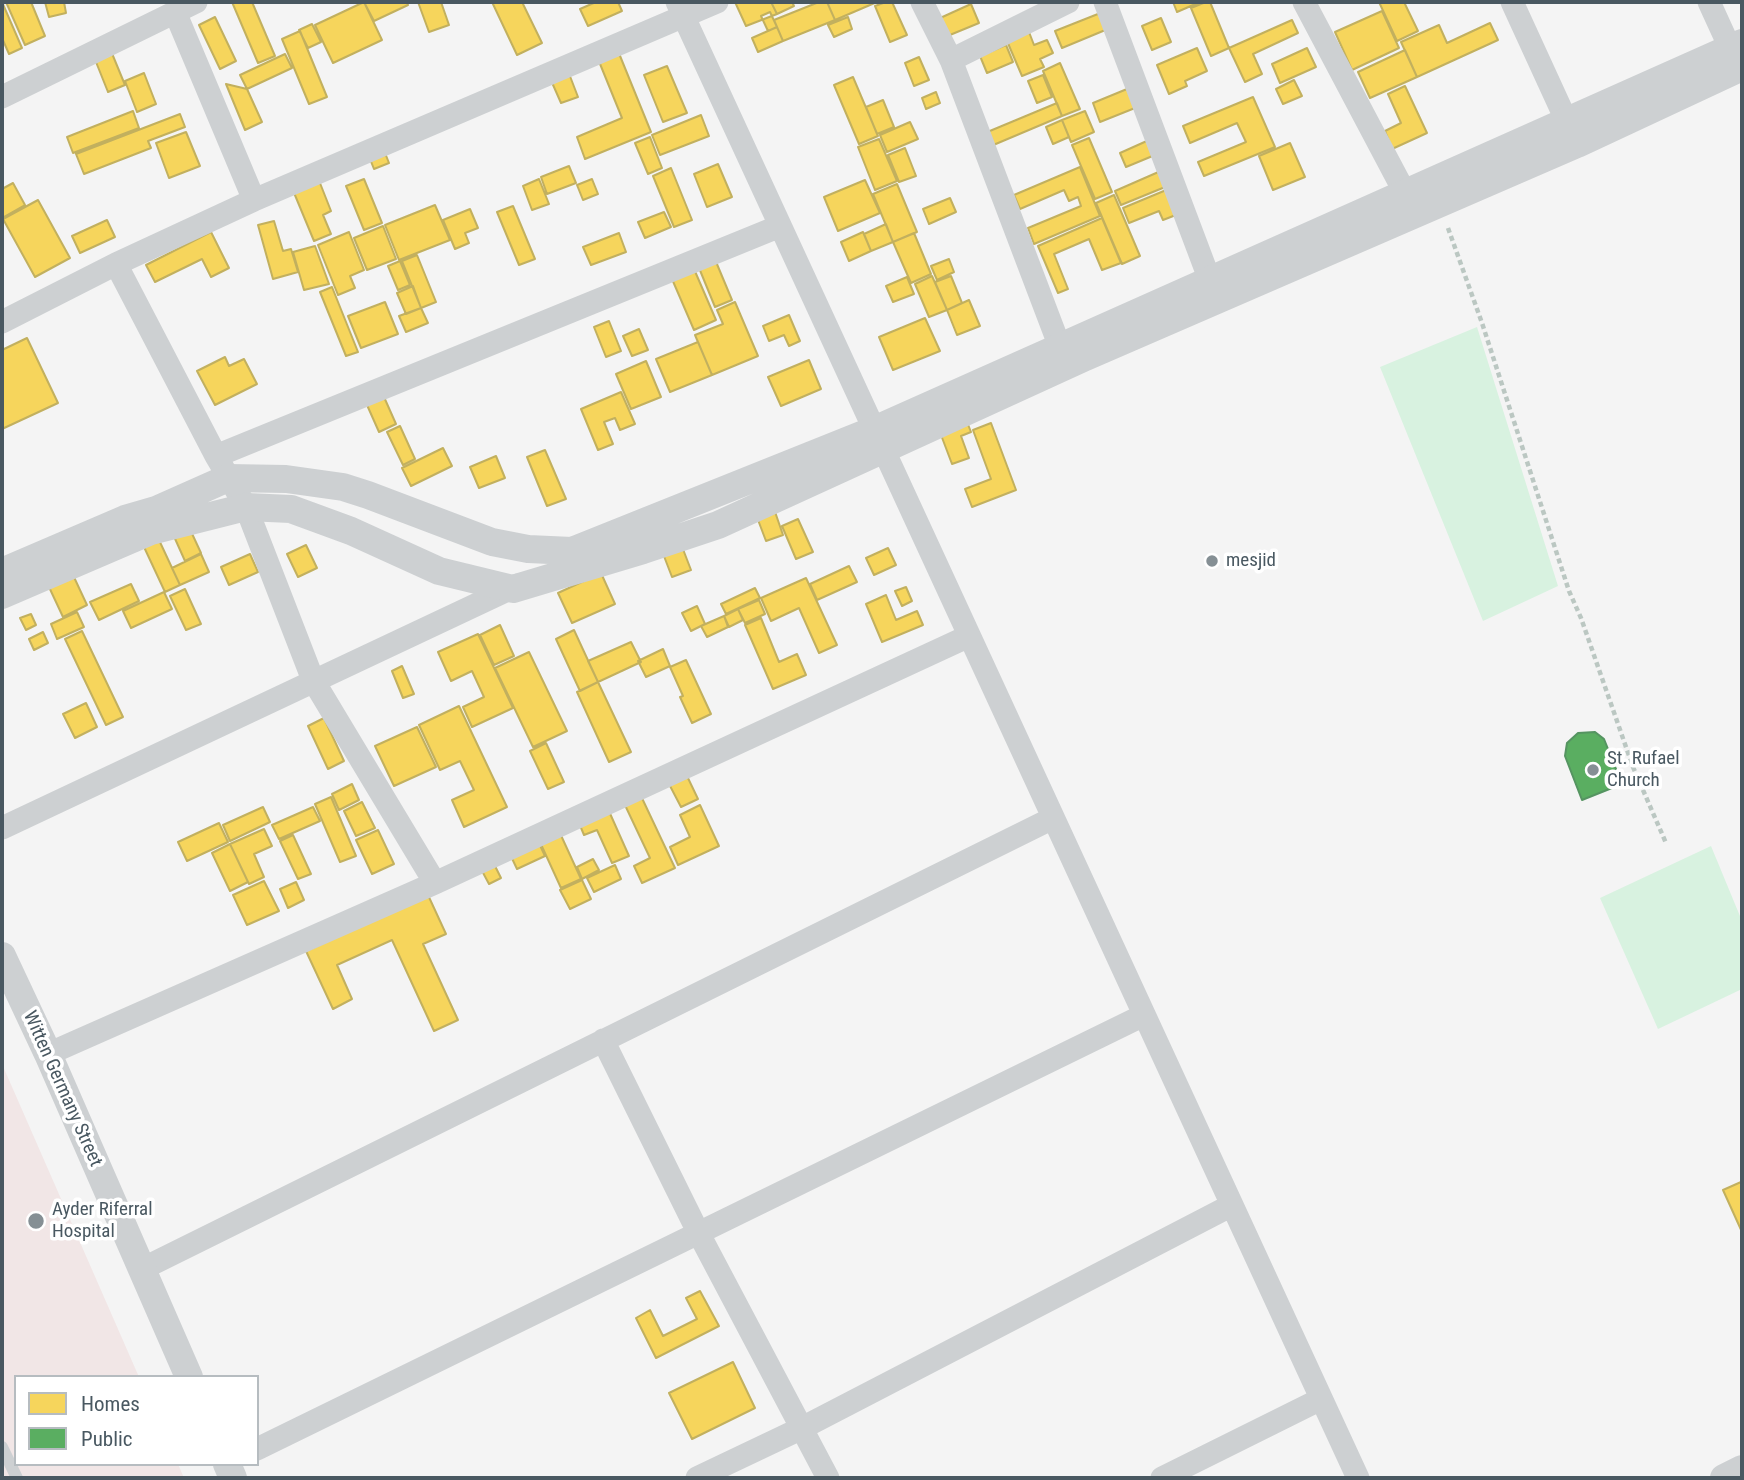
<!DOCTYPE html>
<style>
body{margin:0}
#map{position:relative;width:1744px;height:1480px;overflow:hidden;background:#f4f4f4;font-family:"Roboto Condensed",sans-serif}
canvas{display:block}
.frame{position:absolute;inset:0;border:4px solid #495861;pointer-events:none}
.legend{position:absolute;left:14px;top:1375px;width:245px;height:91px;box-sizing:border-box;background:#fff;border:2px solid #b6bcc0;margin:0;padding:9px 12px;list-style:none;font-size:21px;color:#495861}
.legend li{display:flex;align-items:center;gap:14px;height:35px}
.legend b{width:35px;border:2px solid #b6bcc0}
</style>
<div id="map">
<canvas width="1744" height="1480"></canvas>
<div class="frame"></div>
<ul class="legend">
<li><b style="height:19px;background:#f6d55c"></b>Homes</li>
<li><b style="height:19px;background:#5aae61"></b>Public</li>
</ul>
</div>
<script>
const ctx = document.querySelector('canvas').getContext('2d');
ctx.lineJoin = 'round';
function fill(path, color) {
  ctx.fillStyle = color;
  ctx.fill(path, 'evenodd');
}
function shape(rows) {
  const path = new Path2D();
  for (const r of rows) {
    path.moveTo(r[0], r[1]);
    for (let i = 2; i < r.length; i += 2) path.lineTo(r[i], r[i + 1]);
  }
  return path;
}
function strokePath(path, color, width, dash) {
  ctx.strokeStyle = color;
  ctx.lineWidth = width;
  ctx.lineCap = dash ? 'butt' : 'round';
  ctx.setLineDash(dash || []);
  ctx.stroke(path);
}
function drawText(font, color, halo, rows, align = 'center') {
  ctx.font = font + ' "Roboto Condensed",sans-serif';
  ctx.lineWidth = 7;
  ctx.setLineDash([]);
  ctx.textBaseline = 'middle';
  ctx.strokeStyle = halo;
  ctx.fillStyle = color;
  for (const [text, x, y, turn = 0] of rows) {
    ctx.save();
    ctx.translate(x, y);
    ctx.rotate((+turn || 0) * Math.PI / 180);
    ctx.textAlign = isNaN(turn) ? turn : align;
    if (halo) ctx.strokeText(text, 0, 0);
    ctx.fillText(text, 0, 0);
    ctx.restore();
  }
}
const medical = shape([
 [2,1064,139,1377,16,1377,16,1464,178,1464,184,1478,2,1478]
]);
const green = shape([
 [1477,327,1558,586,1483,621,1380,367],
 [1711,846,1742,921,1742,989,1658,1029,1600,898]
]);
const homes = shape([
 [2,2,22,48,9,54,2,38,2,2],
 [6,2,31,2,45,36,25,45,6,2],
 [45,2,64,2,66,13,49,17,45,2],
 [232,2,252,2,275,56,258,63,232,2],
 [364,2,407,2,408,5,374,21,364,2],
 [364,2,382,40,333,63,315,25,364,2],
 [418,2,441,2,449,25,429,32,418,2],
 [492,2,522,2,542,43,517,55,492,2],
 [596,2,618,2,622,11,588,26,580,9,596,2],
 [735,2,771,2,777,14,746,26,735,2],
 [771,2,792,2,794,6,777,14,771,2],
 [819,2,827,2,835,20,783,41,774,20,819,2],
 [827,2,877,2,835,20,827,2],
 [886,2,892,2,907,35,890,42,875,6,886,2],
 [1173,2,1200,2,1177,12,1173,2],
 [1206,2,1210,2,1229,48,1211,56,1191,8,1206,2],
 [1379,2,1404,2,1418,31,1397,41,1379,2],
 [971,4,979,23,945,37,938,19,971,4],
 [1108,10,1115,26,1062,48,1055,31,1108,10],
 [1382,11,1399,48,1352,70,1335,32,1382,11],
 [770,12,777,27,768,31,761,16,770,12],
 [215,17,236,61,220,69,199,25,215,17],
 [848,17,852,29,834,37,828,25,848,17],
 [1161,18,1171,42,1152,50,1142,26,1161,18],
 [1292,20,1298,33,1253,54,1262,74,1245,82,1229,48,1292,20],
 [1490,23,1498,40,1417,77,1401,42,1439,25,1447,43,1490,23],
 [312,24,321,42,308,48,299,30,312,24],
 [777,27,783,41,758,52,752,38,777,27],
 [300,31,327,97,309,104,282,39,300,31],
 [1029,32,1034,45,1047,40,1053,53,1040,59,1044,67,1022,76,1007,41,1029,32],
 [1006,45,1013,62,987,73,980,56,1006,45],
 [616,46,651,132,585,159,577,137,622,118,596,54,616,46],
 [1197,48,1207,71,1185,81,1187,86,1169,94,1157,65,1197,48],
 [1307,48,1316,67,1280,83,1272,64,1307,48],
 [1405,50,1417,77,1370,98,1358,72,1405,50],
 [111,51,125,85,108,92,94,57,111,51],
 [285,54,292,68,247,89,240,75,285,54],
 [919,57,929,80,914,86,905,63,919,57],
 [1060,63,1080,109,1062,116,1043,71,1060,63],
 [667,66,687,113,663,122,644,75,667,66],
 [568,71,578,97,561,103,550,78,568,71],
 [144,73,156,104,137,112,125,81,144,73],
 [1043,75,1052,97,1037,103,1028,81,1043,75],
 [853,77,878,136,859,144,834,85,853,77],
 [1294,80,1302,96,1283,104,1276,89,1294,80],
 [226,84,247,89,262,122,245,130,226,84],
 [1405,86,1427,133,1392,149,1385,131,1401,123,1388,94,1405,86],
 [1127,89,1135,108,1100,122,1093,103,1127,89],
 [936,92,940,103,926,109,922,98,936,92],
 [1253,97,1275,147,1204,176,1198,162,1246,142,1237,123,1190,143,1183,126,1253,97],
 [883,100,894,127,877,134,866,107,883,100],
 [1057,103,1062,116,991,146,985,133,1057,103],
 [133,111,139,128,73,153,67,137,133,111],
 [1085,111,1094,132,1071,142,1062,120,1085,111],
 [180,114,185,127,148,141,151,148,84,174,76,154,180,114],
 [701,115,709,136,660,155,652,135,701,115],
 [1062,120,1069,137,1053,144,1046,127,1062,120],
 [910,122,918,139,887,152,880,135,910,122],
 [186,132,200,166,169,178,156,143,186,132],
 [650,137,662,168,648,174,635,143,650,137],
 [1089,138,1112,192,1095,199,1072,145,1089,138],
 [879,139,897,181,875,190,858,147,879,139],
 [1149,140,1155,155,1126,167,1120,153,1149,140],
 [1290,143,1305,177,1273,190,1259,156,1290,143],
 [383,148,389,163,374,169,368,154,383,148],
 [905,148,916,176,899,182,888,155,905,148],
 [718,164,732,197,707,207,694,174,718,164],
 [569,166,576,183,547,194,541,177,569,166],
 [1080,167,1100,216,1034,244,1028,228,1081,206,1078,197,1069,201,1064,190,1020,209,1014,195,1080,167],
 [671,168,692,220,674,227,653,176,671,168],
 [1163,170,1170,185,1121,205,1115,191,1163,170],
 [318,178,331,211,323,215,331,234,314,241,292,188,318,178],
 [364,179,382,223,364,230,346,186,364,179],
 [539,179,549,204,532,210,523,186,539,179],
 [592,179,598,194,583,200,577,185,592,179],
 [865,180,880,213,838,231,824,197,865,180],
 [13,183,25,205,2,218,2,189,13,183],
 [897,184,917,232,893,242,873,194,897,184],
 [1171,188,1181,213,1163,220,1159,211,1129,223,1123,208,1171,188],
 [1114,195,1140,256,1122,264,1096,203,1114,195],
 [950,198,956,212,929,224,923,209,950,198],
 [38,200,70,258,35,277,3,219,38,200],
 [435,205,450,240,399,260,385,225,435,205],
 [513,206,535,259,519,265,497,212,513,206],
 [470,209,478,228,465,233,469,243,455,249,443,220,470,209],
 [664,212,671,227,645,238,638,222,664,212],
 [1102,218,1121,263,1102,270,1089,239,1054,254,1068,289,1058,293,1038,246,1102,218],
 [107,220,115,237,80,253,72,236,107,220],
 [274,221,283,251,291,249,298,272,273,279,258,225,274,221],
 [886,224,893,242,871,251,864,234,886,224],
 [383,226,396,259,367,270,354,238,383,226],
 [211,232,229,268,211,277,202,259,155,282,146,265,211,232],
 [349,232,364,270,350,276,355,288,338,295,318,245,349,232],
 [863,232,871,251,849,261,841,242,863,232],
 [619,233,626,252,591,265,583,247,619,233],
 [914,233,931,274,911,283,893,242,914,233],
 [315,246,329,284,304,290,293,252,315,246],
 [417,255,436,302,421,308,402,261,417,255],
 [714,257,732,300,715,307,697,263,714,257],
 [949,259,954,272,937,280,931,266,949,259],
 [400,261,410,285,398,290,388,266,400,261],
 [694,269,716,320,694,330,672,279,694,269],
 [932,276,947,310,929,317,915,284,932,276],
 [951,276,962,303,947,310,935,282,951,276],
 [907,277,914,294,893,302,886,286,907,277],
 [413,286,421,308,406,314,397,293,413,286],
 [332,287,358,352,346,356,320,292,332,287],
 [969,300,980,326,957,335,947,310,969,300],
 [385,302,398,334,361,348,348,316,385,302],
 [735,302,758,356,712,375,695,335,723,324,717,310,735,302],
 [421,308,428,323,406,332,399,316,421,308],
 [789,315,800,341,789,346,784,335,769,341,763,326,789,315],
 [925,318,940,351,893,370,879,337,925,318],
 [609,321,621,351,606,357,594,327,609,321],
 [639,329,648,350,632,356,623,336,639,329],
 [27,338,58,403,2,429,2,350,27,338],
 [698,342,712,375,670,392,656,359,698,342],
 [225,357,229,366,244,359,257,384,215,405,197,371,225,357],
 [809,360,821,389,781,406,768,377,809,360],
 [646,361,661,397,631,409,616,374,646,361],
 [621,392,635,424,620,430,615,418,604,422,613,444,598,450,581,409,621,392],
 [384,397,396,424,379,432,367,405,384,397],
 [965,417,971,432,961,436,969,458,952,464,938,427,965,417],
 [991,423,1016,490,972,507,965,489,991,479,973,430,991,423],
 [400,426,415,459,403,465,387,432,400,426],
 [443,448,452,466,411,486,402,468,443,448],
 [545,450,566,499,547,506,527,457,545,450],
 [496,456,505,478,479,488,470,467,496,456],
 [773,506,783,535,766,541,755,512,773,506],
 [798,519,813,552,796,559,782,526,798,519],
 [188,525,201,553,185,561,172,532,188,525],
 [159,540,180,585,165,592,144,547,159,540],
 [681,544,691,570,672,577,662,551,681,544],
 [306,545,317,568,298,577,287,554,306,545],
 [888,548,896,565,874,575,866,558,888,548],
 [201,554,209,572,180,585,172,568,201,554],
 [250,554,258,572,229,585,221,567,250,554],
 [849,566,857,582,817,600,810,584,849,566],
 [601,573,615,604,572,623,558,593,601,573],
 [73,575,87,605,63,617,49,587,73,575],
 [806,578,837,645,819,653,799,608,771,621,761,598,806,578],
 [131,584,139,601,99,620,90,602,131,584],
 [906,587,912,601,902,606,895,591,906,587],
 [755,588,760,598,726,614,721,604,755,588],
 [185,589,201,624,186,630,170,596,185,589],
 [164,592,172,609,131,628,123,611,164,592],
 [886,595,896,620,917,611,923,625,882,642,866,604,886,595],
 [759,600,765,614,745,623,738,609,759,600],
 [697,606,705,624,691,631,682,613,697,606],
 [738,609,743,620,729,627,724,616,738,609],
 [77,612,84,627,57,639,51,624,77,612],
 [31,614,36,625,26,630,20,618,31,614],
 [724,616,728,627,707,637,701,626,724,616],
 [761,618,779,662,797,654,806,675,773,689,745,625,761,618],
 [500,625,514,656,494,665,480,635,500,625],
 [574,630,598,682,580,691,556,639,574,630],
 [82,631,123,717,106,725,65,639,82,631],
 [43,632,48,643,34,650,29,639,43,632],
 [478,634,513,708,472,727,463,707,484,697,472,671,451,681,438,652,478,634],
 [631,642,641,662,598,682,588,661,631,642],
 [663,649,670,666,646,677,638,661,663,649],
 [529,652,567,731,533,747,495,668,529,652],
 [686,660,711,714,692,723,680,697,683,696,670,667,686,660],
 [402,666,414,694,403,698,392,671,402,666],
 [598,682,631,752,609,762,577,692,598,682],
 [86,703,97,727,75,738,63,714,86,703],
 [459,706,507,807,464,827,452,800,474,790,460,761,440,770,419,725,459,706],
 [324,718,344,761,328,769,308,726,324,718],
 [417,727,436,767,394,786,375,746,417,727],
 [546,743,564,782,548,789,530,751,546,743],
 [687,776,698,799,681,807,669,784,687,776],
 [352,784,359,800,339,810,332,794,352,784],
 [641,796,675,868,642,883,634,866,650,858,624,803,641,796],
 [331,797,356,856,340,862,315,804,331,797],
 [362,802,375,828,356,836,344,811,362,802],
 [700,805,719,846,678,865,670,847,690,837,680,815,700,805],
 [263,807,270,822,230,841,223,825,263,807],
 [313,807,320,821,279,839,272,825,313,807],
 [608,809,629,856,612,863,597,830,584,835,579,823,608,809],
 [219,823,228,842,187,861,178,842,219,823],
 [264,829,272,846,254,854,264,877,249,884,230,844,264,829],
 [378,830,394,864,372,874,356,840,378,830],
 [559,831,581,879,561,888,539,840,559,831],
 [293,835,311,874,298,879,280,841,293,835],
 [537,839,545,856,517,869,509,852,537,839],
 [230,844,248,882,230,891,212,853,230,844],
 [593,859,599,870,582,879,577,867,593,859],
 [493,862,501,878,489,884,481,869,493,862],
 [615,865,621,879,594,892,587,878,615,865],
 [582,880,591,899,570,909,560,890,582,880],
 [264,881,279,911,247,925,233,895,264,881],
 [296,882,304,900,288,908,280,889,296,882],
 [428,895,446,934,423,944,458,1020,434,1031,392,940,337,965,352,999,333,1009,306,951,428,895],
 [1741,1182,1742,1185,1742,1232,1723,1190,1741,1182],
 [700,1291,719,1326,656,1358,636,1318,650,1310,663,1336,697,1319,686,1298,700,1291],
 [733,1362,755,1408,692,1439,669,1393,733,1362]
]);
const public = shape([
 [1595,732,1604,739,1622,784,1582,800,1565,756,1567,743,1578,733,1595,732]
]);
const path = shape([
 [1448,228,1482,323,1569,591,1581,618,1633,767,1666,843]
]);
const service = shape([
 [2,1447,17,1478]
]);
const minor = shape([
 [677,2,1358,1478],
 [922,2,951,60,1066,363],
 [1105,2,1215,294],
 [1304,2,1405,193],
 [1512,2,1573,135],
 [1709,2,1730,48],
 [175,12,254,200],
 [951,60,1068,2],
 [2,97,196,2],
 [116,264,216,456,246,507,313,680,435,883],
 [2,322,116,264,254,200,717,2],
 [216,456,780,226],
 [2,828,518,585],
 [603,1040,698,1232,828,1478],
 [48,1054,435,883,969,636],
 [142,1269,1053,818],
 [257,1449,1144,1015],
 [697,1478,802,1428,1232,1205],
 [1162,1478,1321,1399]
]);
const tertiary = shape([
 [2,572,125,519,156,510,228,478,286,479,343,487,368,495,492,542,528,549,572,551,874,430,1742,43],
 [2,595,151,531,246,507,291,509,351,531,439,571,513,589,643,550,718,525,1083,358,1577,144,1742,67],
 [2,956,48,1054,189,1377],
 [227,1464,233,1478],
 [1724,1478,1742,1469]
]);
const markers = [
 [1212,561,7,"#858f94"],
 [1593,770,7,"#858f94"],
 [36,1221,9,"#858f94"]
];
const poiNames = [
 ["mesjid",1226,561],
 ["St. Rufael",1607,759],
 ["Church",1607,781],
 ["Ayder Riferral",52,1210],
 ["Hospital",52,1232]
];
const streetNames = [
 ["Witten Germany Street",62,1089,66]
];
fill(medical, '#f1e6e6');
fill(green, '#d8f2e0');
fill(homes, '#f6d55c');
strokePath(homes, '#c2b05e', 2);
fill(public, '#5aae61');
strokePath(public, '#559461', 2);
strokePath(path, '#bbc7c2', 4.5, [5, 3.5]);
strokePath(service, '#cdd0d2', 12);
strokePath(minor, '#cdd0d2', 23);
strokePath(tertiary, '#cdd0d2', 28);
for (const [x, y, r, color] of markers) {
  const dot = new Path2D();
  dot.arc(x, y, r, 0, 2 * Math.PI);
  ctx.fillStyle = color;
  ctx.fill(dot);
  strokePath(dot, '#fff', 2.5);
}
drawText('19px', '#495861', '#fff', poiNames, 'left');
drawText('19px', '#495861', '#fff', streetNames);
</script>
